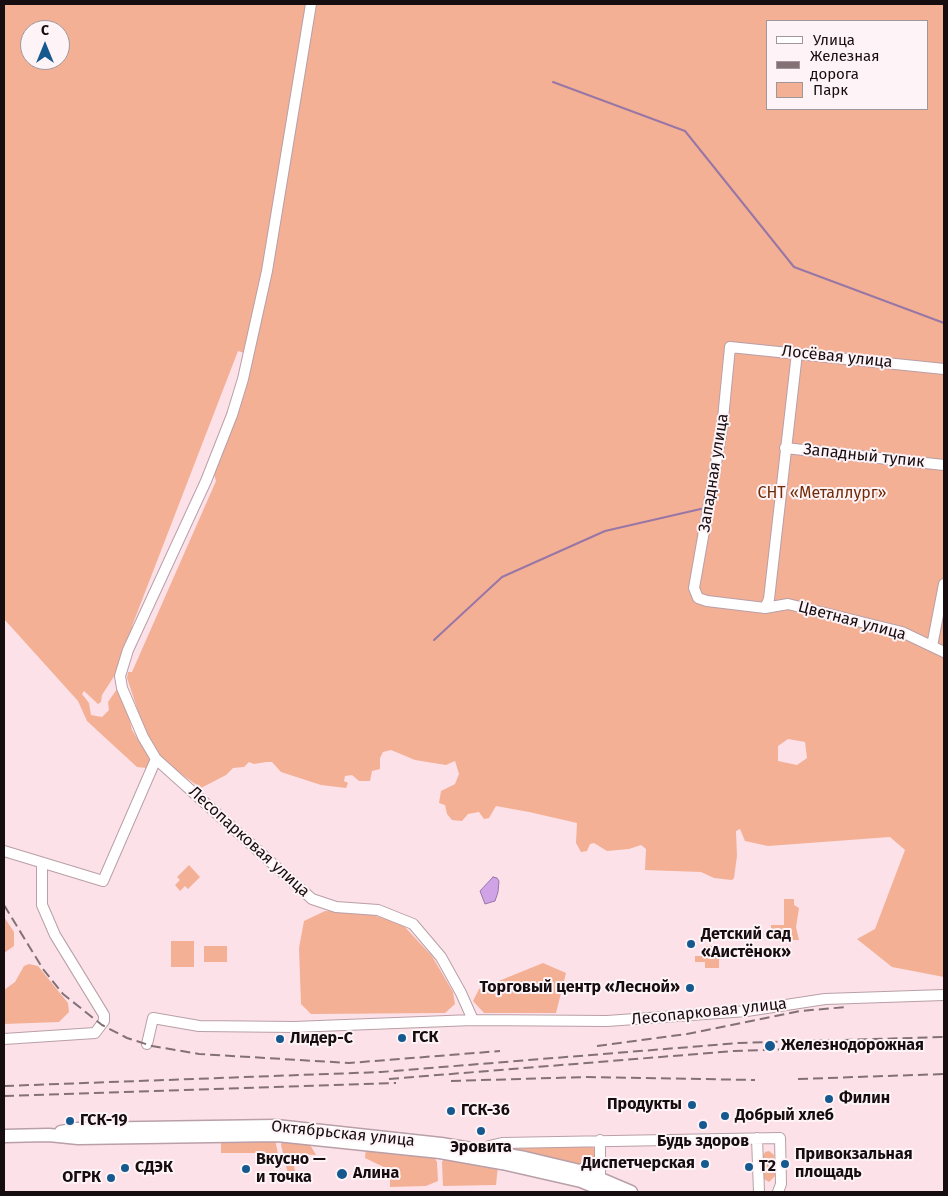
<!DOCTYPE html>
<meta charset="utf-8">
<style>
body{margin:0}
#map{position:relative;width:948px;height:1196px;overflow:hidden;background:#fce1e9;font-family:"Fira Sans",sans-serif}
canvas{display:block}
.frame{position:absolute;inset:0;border:5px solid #160d10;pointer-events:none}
.legend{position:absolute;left:766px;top:20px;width:162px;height:90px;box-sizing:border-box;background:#fef3f6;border:1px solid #a1979a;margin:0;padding:6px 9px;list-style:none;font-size:15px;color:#160d10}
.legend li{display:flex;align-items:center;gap:10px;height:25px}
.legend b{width:25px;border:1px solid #a1979a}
.north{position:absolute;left:20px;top:20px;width:50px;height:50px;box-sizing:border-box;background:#fef3f6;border:1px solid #a1979a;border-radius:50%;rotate:0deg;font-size:14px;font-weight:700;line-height:20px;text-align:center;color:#160d10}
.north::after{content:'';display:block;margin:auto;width:18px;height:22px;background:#15598e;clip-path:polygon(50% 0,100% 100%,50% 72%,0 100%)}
</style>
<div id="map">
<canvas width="948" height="1196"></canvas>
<div class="frame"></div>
<ul class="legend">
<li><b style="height:6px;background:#fff"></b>Улица</li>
<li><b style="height:6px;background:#837176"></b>Железная дорога</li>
<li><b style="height:14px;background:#f4b094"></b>Парк</li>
</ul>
<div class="north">С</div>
</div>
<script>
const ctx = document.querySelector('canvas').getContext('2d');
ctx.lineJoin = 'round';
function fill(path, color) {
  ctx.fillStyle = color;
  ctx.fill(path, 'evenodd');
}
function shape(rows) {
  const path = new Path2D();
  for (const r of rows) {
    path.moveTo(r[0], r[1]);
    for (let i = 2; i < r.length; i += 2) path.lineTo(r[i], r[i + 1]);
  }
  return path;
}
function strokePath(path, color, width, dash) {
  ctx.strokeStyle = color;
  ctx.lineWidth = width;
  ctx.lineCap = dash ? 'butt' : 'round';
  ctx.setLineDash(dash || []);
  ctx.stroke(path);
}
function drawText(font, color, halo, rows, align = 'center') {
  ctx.font = font + ' "Fira Sans",sans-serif';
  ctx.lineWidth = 4;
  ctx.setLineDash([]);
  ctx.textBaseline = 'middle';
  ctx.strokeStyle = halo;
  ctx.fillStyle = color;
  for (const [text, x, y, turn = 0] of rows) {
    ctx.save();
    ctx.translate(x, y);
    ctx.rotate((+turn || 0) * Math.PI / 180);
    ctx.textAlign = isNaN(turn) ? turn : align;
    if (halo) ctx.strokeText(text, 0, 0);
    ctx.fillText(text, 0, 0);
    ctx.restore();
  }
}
const green = shape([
 [4,4,944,4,944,977,892,967,857,939,875,929,905,850,890,837,768,846,745,841,740,829,736,831,737,856,734,878,732,880,714,878,701,872,645,870,646,849,641,845,629,849,607,851,594,843,590,844,587,851,581,852,576,843,577,823,529,812,496,806,489,818,484,819,479,812,468,814,462,821,452,820,447,814,445,805,439,803,441,791,455,784,459,774,455,761,446,765,415,760,391,750,383,752,380,758,380,769,372,771,370,781,359,781,352,775,345,776,344,781,348,783,346,788,321,785,281,772,272,762,266,762,254,764,249,762,244,767,233,768,226,775,201,788,171,767,155,750,144,729,127,678,128,672,132,672,216,481,214,474,253,356,238,351,132,626,134,630,120,667,102,695,101,702,98,704,84,691,82,694,89,703,91,715,102,717,109,710,108,702,117,689,125,699,132,730,148,755,150,761,146,768,137,767,87,721,78,701,4,619],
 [767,21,927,21,927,109,767,109],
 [30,30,60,30,60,60,30,60],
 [788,739,805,742,807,758,797,765,778,761,778,746],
 [189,865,200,877,188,889,185,886,180,891,175,885,180,880,177,877],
 [784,899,794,899,794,905,799,908,796,927,799,940,771,940,771,925,784,925],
 [325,911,363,912,402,924,432,956,453,992,455,1004,445,1013,311,1014,301,1004,299,948,304,921],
 [4,917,14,932,14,946,4,953],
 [171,941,194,941,194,967,171,967],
 [204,946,227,946,227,962,204,962],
 [703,946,719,946,719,968,705,968,705,962,695,962,695,956,703,956],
 [543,963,566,973,556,1013,484,1013,473,1001,479,989],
 [29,964,38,966,68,1003,69,1012,59,1022,4,1024,4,990,15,982,24,966],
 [275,1139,281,1169,277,1169,277,1165,265,1165,264,1153,221,1153,221,1140],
 [282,1139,308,1141,316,1155,292,1154,296,1177,288,1174,281,1145],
 [592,1146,595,1150,594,1170,499,1149],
 [366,1148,434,1157,437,1162,438,1181,426,1186,390,1187,390,1170,365,1158],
 [769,1151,774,1155,775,1176,769,1182,764,1179,763,1156,765,1152],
 [444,1159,498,1166,496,1185,443,1186,442,1162]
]);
const water = shape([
 [493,877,497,878,499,881,498,892,495,901,485,904,480,891,493,877]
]);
const stream = shape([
 [553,82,685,131,794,267,944,323],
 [434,640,502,577,605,531,705,508]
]);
const minor = shape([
 [311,4,267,271,243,379,232,415,206,481,128,650,120,676,122,688,143,737,156,759,312,899,336,907,378,910,413,924,441,957,461,993,473,1020],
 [944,369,730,347,722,429,694,588,698,598,707,601,765,608,788,604,902,632,944,652],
 [785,448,944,465],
 [765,608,769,599,797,353],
 [932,646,944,584],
 [4,851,103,881,156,759],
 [4,1039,95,1033,104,1021,104,1015,55,935,42,905,42,863],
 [147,1044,153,1018,199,1026,294,1027,473,1020,607,1021,747,1011,825,999,944,995],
 [757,1138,759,1192],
 [600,1140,600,1180],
 [480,1153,489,1146,502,1143,780,1138,781,1184,778,1192]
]);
const major = shape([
 [61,1132,77,1129,276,1126,441,1144,525,1158,584,1172,631,1192],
 [4,1136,49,1135,78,1138,277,1135,440,1152,502,1163,581,1181,608,1192]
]);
const rail = shape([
 [4,905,43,969,63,994,102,1025,127,1038,152,1046,199,1054,349,1063,500,1051],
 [597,1046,687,1034,800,1011,847,1007],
 [389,1079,734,1051,900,1045],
 [798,1079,944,1074],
 [451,1081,587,1077,755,1080],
 [4,1086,381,1072,739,1043,944,1037],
 [4,1096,396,1083]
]);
const markers = [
 [691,944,5,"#15598e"],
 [690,988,5,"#15598e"],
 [402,1038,5,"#15598e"],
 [280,1039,5,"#15598e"],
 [770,1046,6,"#15598e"],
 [829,1099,5,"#15598e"],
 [692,1105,5,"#15598e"],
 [451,1111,5,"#15598e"],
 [725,1116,5,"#15598e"],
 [70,1121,5,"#15598e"],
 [703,1125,5,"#15598e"],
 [481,1131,5,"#15598e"],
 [705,1164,5,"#15598e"],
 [785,1164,5,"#15598e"],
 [749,1167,5,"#15598e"],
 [125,1168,5,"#15598e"],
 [246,1169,5,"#15598e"],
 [342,1174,6,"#15598e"],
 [111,1178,5,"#15598e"]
];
const streetNames = [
 ["Лосёвая улица",837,357,6],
 ["Западный тупик",864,456,6],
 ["Западная улица",714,473,-81],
 ["Цветная улица",852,621,15],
 ["Лесопарковая улица",249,842,42],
 ["Лесопарковая улица",709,1012,-6],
 ["Октябрьская улица",343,1134,6]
];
const parkNames = [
 ["СНТ «Металлург»",822,494]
];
const poiNames = [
 ["Детский сад",701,935],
 ["«Аистёнок»",701,953],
 ["Торговый центр «Лесной»",680,988,"right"],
 ["ГСК",412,1038],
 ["Лидер-С",290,1039],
 ["Железнодорожная",781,1046],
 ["Филин",839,1099],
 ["Продукты",682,1105,"right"],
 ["ГСК-36",461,1111],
 ["Добрый хлеб",735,1116],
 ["ГСК-19",80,1121],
 ["Будь здоров",703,1142,"center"],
 ["Эровита",481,1148,"center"],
 ["Привокзальная",795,1155],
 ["площадь",795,1173],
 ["Вкусно —",256,1160],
 ["и точка",256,1178],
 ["Диспетчерская",695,1164,"right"],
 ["T2",759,1167],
 ["СДЭК",135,1168],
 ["Алина",353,1174],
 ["ОГРК",101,1178,"right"]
];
fill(green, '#f4b094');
fill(water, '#d0a3e7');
strokePath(water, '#9876a6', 1);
strokePath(stream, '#9876a6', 2);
strokePath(minor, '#b99fa7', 12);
strokePath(major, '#b99fa7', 15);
strokePath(minor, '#fff', 10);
strokePath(major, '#fff', 12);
strokePath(rail, '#837176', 2, [10, 5]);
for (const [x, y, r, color] of markers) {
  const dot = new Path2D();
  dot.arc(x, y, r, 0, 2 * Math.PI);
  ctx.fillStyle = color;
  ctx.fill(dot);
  strokePath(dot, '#fef3f6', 2);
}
drawText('16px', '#160d10', '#fef3f6', streetNames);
drawText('16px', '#712b07', '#fef3f6', parkNames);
drawText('bold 16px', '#160d10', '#fef3f6', poiNames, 'left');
</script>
